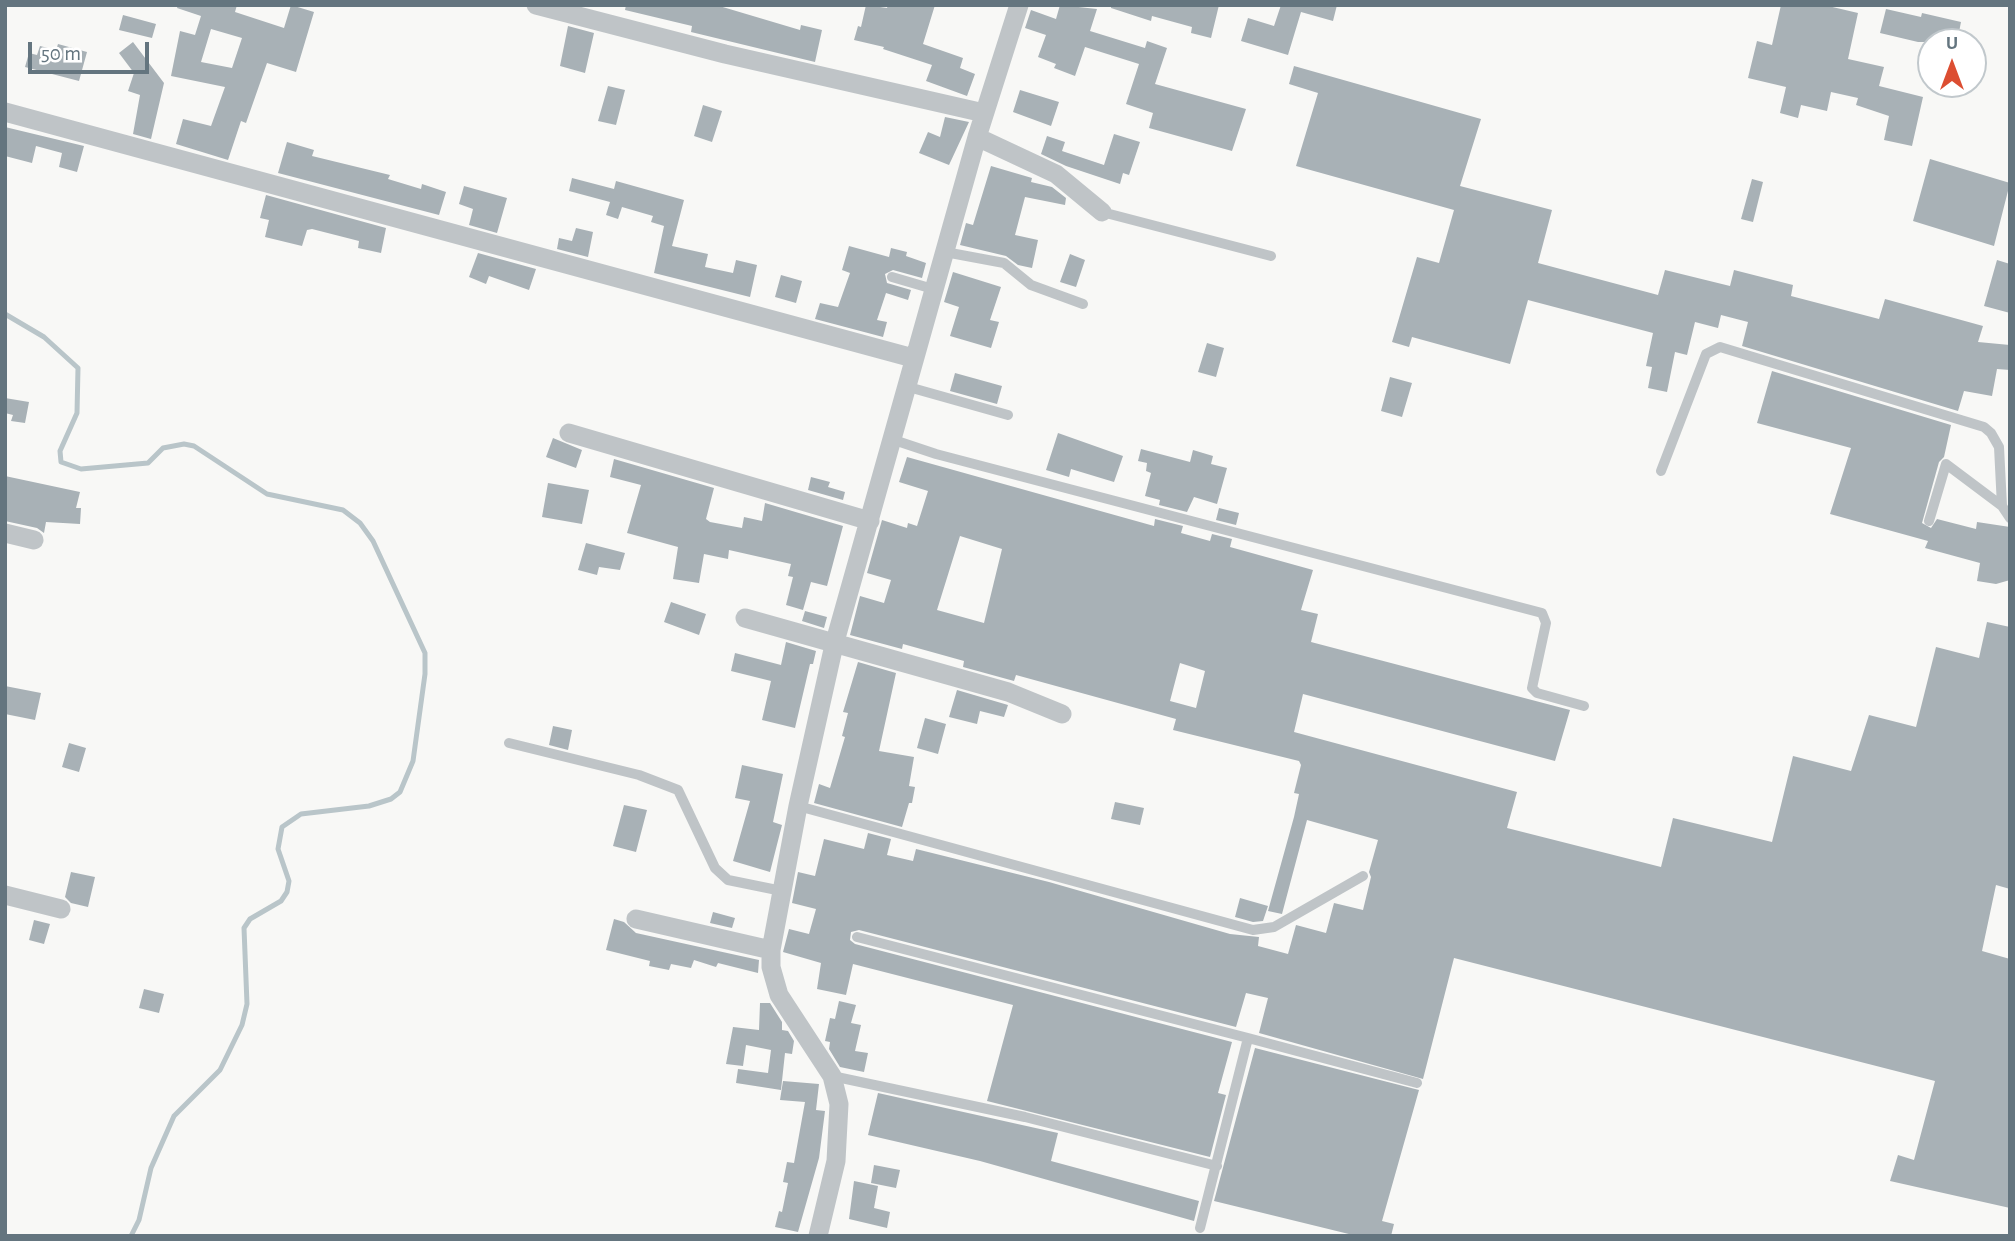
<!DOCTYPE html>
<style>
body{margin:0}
#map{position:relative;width:2015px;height:1241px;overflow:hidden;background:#f8f8f6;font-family:"Alegreya Sans",sans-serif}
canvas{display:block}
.frame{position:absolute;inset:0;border:7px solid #64757f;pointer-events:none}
.north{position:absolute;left:1917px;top:28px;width:70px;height:70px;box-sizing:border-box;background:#fff;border:2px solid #c1c8cc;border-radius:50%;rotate:0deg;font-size:19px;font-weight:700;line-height:28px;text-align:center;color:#64757f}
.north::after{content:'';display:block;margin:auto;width:24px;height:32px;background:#dc4e32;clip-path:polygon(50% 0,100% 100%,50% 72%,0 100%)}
.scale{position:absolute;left:28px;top:42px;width:121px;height:32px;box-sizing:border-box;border:4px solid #64757f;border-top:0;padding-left:9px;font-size:21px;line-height:24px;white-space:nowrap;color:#64757f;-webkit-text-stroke:5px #fff;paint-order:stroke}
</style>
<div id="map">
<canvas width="2015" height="1241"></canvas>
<div class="frame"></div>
<div class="north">U</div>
<div class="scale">50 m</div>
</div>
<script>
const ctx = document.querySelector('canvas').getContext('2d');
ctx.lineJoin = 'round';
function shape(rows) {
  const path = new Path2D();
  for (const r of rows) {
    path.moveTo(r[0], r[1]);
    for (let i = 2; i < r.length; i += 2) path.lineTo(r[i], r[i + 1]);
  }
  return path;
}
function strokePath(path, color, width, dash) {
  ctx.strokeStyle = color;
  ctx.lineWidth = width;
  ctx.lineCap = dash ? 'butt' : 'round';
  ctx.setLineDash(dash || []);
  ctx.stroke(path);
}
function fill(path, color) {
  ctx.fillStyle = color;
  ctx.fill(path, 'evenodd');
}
const stream = shape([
 [5,314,44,337,78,368,77,413,60,451,61,462,81,469,148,463,163,448,184,444,194,446,267,494,343,510,360,523,373,541,425,653,425,674,413,761,400,792,391,799,369,806,301,814,282,827,278,849,289,881,287,892,281,901,250,919,244,928,247,1004,242,1025,220,1070,174,1116,151,1168,139,1220,131,1236]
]);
const building = shape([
 [178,5,237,5,235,12,284,28,291,5,314,12,296,72,267,63,246,123,241,121,228,160,176,144,183,119,211,126,225,87,171,76,180,31,195,35,201,16,177,8],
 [211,29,242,38,232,68,201,62],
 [626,5,716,5,800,30,801,25,822,30,815,62,691,32,692,26,625,10],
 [866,5,887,8,888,5,935,5,923,44,963,58,960,68,975,74,967,96,926,81,932,65,883,49,884,47,854,40,858,26,861,27],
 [1060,5,1097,9,1090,31,1145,48,1147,41,1167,48,1155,84,1246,109,1232,151,1149,128,1153,113,1126,104,1139,64,1085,47,1075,76,1054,68,1056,64,1038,57,1046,35,1025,28,1031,10,1056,19],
 [1111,5,1219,5,1211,38,1191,33,1192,27,1152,16,1151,21,1111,8],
 [1281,5,1337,5,1333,21,1301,12,1288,55,1241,41,1248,18,1274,26],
 [1781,5,1824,5,1858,13,1848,59,1884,67,1879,86,1923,97,1912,146,1884,140,1889,116,1856,105,1858,98,1831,92,1827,111,1801,105,1798,118,1780,113,1786,87,1748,78,1757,41,1772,45],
 [1886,9,1921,17,1922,13,1961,22,1957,42,1918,42,1880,33],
 [123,15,156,24,152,38,119,30],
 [568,26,594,33,585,73,560,66],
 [133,42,164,83,151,139,133,134,140,95,128,91,134,73,119,53],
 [58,44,87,52,79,81,25,67,29,53,37,55,40,46,56,50],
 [1294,66,1481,119,1460,186,1552,210,1538,263,1658,295,1665,270,1730,286,1734,270,1793,285,1791,296,1879,319,1885,299,1983,326,1978,342,2010,345,2010,370,1997,369,1992,396,1964,391,1958,411,1742,346,1748,322,1721,315,1718,328,1695,322,1687,355,1675,352,1667,392,1648,388,1652,367,1646,366,1653,333,1528,300,1510,364,1412,337,1409,347,1392,342,1417,257,1439,263,1454,210,1296,166,1318,93,1289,84],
 [608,86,625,90,616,125,598,121],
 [1020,90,1059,102,1051,126,1013,112],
 [703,105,722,111,712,142,694,136],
 [945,117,969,122,949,165,919,153,928,132,940,137],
 [5,127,84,146,77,172,59,167,62,153,36,146,32,163,5,156],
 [1114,134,1140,142,1129,175,1123,173,1120,184,1066,166,1041,154,1047,136,1065,142,1062,151,1104,165],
 [287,142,314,150,312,156,390,175,388,179,421,189,422,184,446,192,439,215,278,173],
 [1930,159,2010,183,1994,246,1913,221],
 [991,166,1032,178,1031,182,1052,187,1066,198,1065,205,1025,197,1015,235,1038,240,1032,268,1018,265,1006,256,960,245,966,223,973,225],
 [572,178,614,189,616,181,684,200,672,246,708,254,705,267,733,273,736,260,757,265,750,297,654,273,664,226,651,222,653,216,622,207,618,219,606,215,610,202,569,191],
 [1752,179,1763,182,1753,222,1741,219],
 [464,186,507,198,497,233,469,225,473,209,459,204],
 [266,195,386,228,381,253,358,248,359,241,312,229,307,230,302,246,265,237,269,220,260,218],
 [576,228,593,232,588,257,557,249,559,238,572,241],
 [849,246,889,257,891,248,907,252,906,256,926,263,922,278,893,270,885,274,887,283,911,290,908,300,886,293,877,320,887,322,883,337,815,319,820,303,838,307,850,273,842,270],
 [478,253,536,269,529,290,489,276,486,284,469,277],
 [1070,254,1085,260,1076,287,1060,282],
 [1997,260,2010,264,2010,313,1984,306],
 [953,272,1001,287,990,320,999,322,991,348,950,336,959,307,944,302],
 [781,275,802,281,796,303,775,297],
 [1207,343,1224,348,1216,377,1198,372],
 [1772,371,1951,425,1944,457,1939,462,1922,523,1931,528,1937,519,1976,529,1977,522,2010,527,2010,580,1996,584,1977,581,1980,563,1925,548,1928,541,1830,514,1851,448,1757,423],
 [955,373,1002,386,997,404,950,391],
 [1390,377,1412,383,1402,417,1381,411],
 [5,398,29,402,25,423,11,421,13,415,5,413],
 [1058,433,1123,456,1114,482,1071,469,1069,477,1046,470],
 [553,438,582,450,576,468,546,457],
 [1141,449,1190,462,1193,450,1213,456,1211,464,1227,468,1217,504,1194,497,1187,512,1159,505,1160,500,1145,496,1151,473,1146,471,1147,463,1138,461],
 [907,457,1154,526,1155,519,1183,526,1181,533,1210,541,1212,534,1232,539,1230,547,1313,570,1301,610,1318,614,1311,642,1570,710,1555,761,1303,694,1294,732,1517,792,1507,828,1661,867,1673,818,1772,842,1793,756,1851,771,1869,715,1916,727,1936,647,1979,658,1987,622,2010,627,2010,889,1996,885,1982,951,2010,959,2010,1208,1890,1181,1898,1155,1914,1160,1935,1081,1454,958,1423,1079,1259,1033,1268,998,1246,993,1236,1027,859,930,851,932,850,940,855,944,1232,1042,1218,1093,1226,1095,1210,1157,987,1101,1013,1005,853,964,846,995,817,989,821,963,783,952,789,929,809,934,816,909,792,903,798,872,815,876,824,839,864,849,868,833,891,839,887,855,913,861,916,849,1049,882,1230,934,1259,937,1258,946,1288,954,1296,925,1326,933,1334,903,1363,910,1371,877,1369,872,1378,840,1307,820,1282,914,1268,911,1294,817,1299,794,1294,793,1301,765,1299,761,1173,730,1176,719,1016,675,1014,681,963,667,964,661,903,644,902,649,850,635,860,596,884,603,891,580,867,573,882,520,907,528,908,523,917,526,928,491,899,482],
 [960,536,1002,549,984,623,937,610],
 [1180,663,1205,671,1196,708,1170,701],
 [614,459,714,488,706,519,710,522,742,528,744,517,762,521,765,503,843,526,827,586,811,582,803,610,786,605,793,577,788,576,791,564,729,550,728,559,704,554,699,583,673,579,678,547,627,533,641,485,610,477],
 [5,476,80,492,76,508,81,508,80,524,46,522,44,533,37,528,5,521],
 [811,477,830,482,828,487,845,492,843,500,808,490],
 [548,483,589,490,582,524,542,517],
 [1219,508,1239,513,1236,525,1216,520],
 [586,543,625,553,620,570,599,567,597,575,578,570],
 [671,602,706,614,699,635,664,622],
 [805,611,827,617,824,628,802,621],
 [786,642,816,651,813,664,810,664,795,728,762,720,771,681,731,671,735,653,781,665],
 [858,662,896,673,879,751,914,757,909,786,915,787,912,803,909,803,902,827,814,803,819,784,830,788,845,737,842,736,848,713,843,712],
 [5,686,41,693,35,720,5,714],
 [957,690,1008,705,1004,717,980,711,977,724,949,717],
 [925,718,946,724,938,754,917,748],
 [553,726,572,730,568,750,549,745],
 [69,743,86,748,79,772,62,767],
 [742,765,783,774,773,822,782,825,770,872,733,861,750,801,735,798],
 [1115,802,1144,808,1140,825,1111,819],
 [624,805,647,810,636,852,613,846],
 [71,872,95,877,88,907,71,903,65,897],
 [1240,898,1268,906,1263,921,1253,922,1235,917],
 [713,912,735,918,732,928,710,923],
 [614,919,624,922,636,933,759,960,758,973,718,963,716,967,694,960,691,968,671,964,669,970,649,966,650,961,606,950],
 [34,920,50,924,44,944,29,940],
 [144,989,164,994,159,1013,139,1008],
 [839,1001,856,1005,851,1023,861,1025,855,1051,868,1053,864,1072,840,1067,829,1049,830,1042,825,1041,830,1018,835,1019],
 [760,1003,770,1003,782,1022,782,1030,788,1031,794,1041,792,1054,785,1053,781,1090,736,1083,738,1069,768,1073,771,1050,746,1045,743,1066,726,1064,733,1027,759,1030],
 [1255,1048,1419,1090,1382,1221,1394,1224,1391,1236,1357,1236,1214,1201],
 [783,1081,819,1084,816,1110,825,1111,819,1158,798,1232,775,1227,779,1211,782,1212,788,1183,783,1182,787,1162,794,1163,805,1102,780,1100],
 [878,1093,1058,1133,1051,1161,1199,1201,1194,1221,980,1161,868,1135],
 [874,1165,900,1170,896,1188,871,1183],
 [854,1181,878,1186,874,1208,890,1212,887,1228,849,1219]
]);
const service = shape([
 [1102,212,1271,256],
 [945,252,1004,263,1031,285,1083,304],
 [892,277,933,289],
 [905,386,1008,415],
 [891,439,936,454,1542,613,1546,623,1532,688,1537,693,1584,706],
 [1661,471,1706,354,1720,347,1984,427,1991,433,1999,447,2002,506,2010,518],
 [1929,521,1946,464,2002,506],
 [509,743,639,775,678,790,715,868,728,880,782,891],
 [798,806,1253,930,1274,927,1363,876],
 [857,937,1248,1038,1200,1228],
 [1248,1038,1417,1083],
 [832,1076,1025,1117,1217,1166]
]);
const minor = shape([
 [536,5,725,54,984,113],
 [5,112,913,358],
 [977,137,1056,174,1102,212],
 [569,433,870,521],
 [5,533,34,540],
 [745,618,1008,692,1062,714],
 [5,895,61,909],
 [636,919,771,950],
 [818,1236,836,1161,839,1104,832,1076,779,995,771,967,771,950,798,806,834,645,977,137,1019,5]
]);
strokePath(stream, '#b9c5c9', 5);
fill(building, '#a8b1b6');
strokePath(service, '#bfc4c7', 10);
strokePath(minor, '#bfc4c7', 19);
</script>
